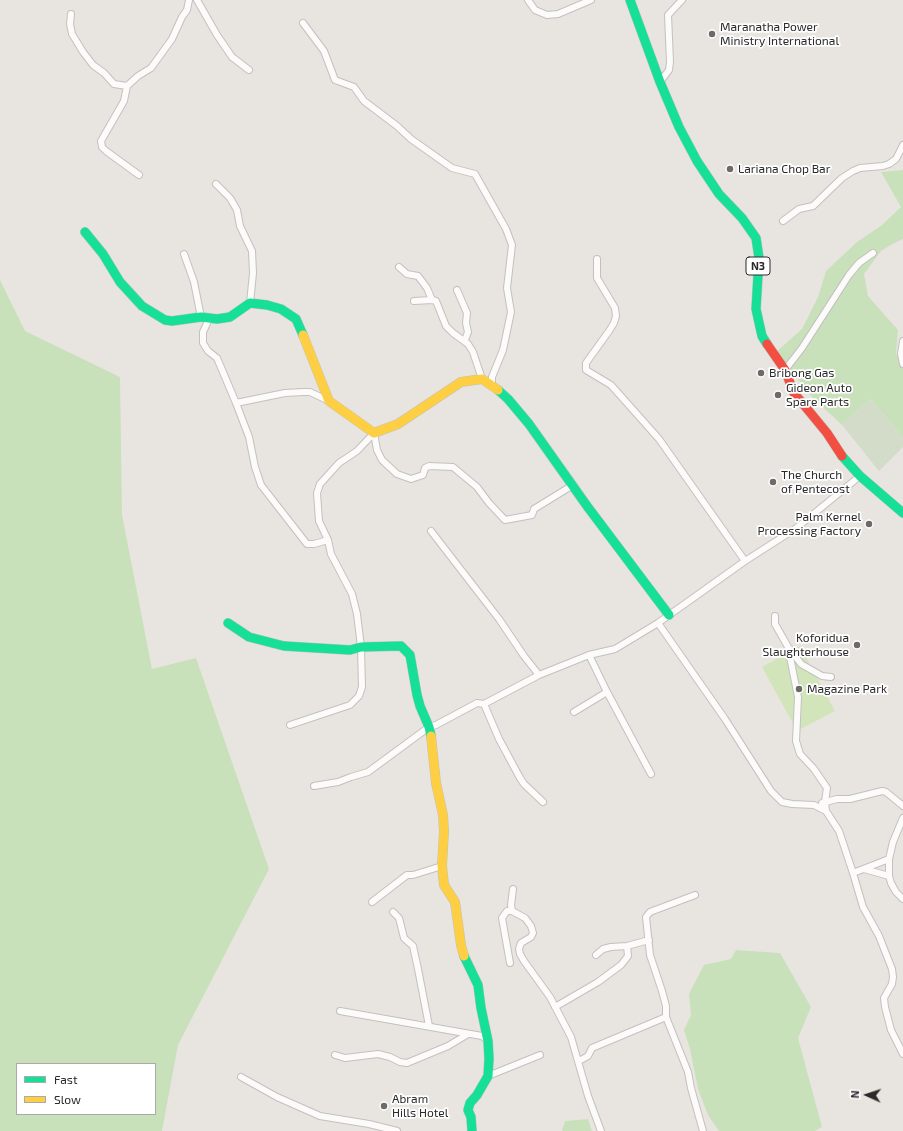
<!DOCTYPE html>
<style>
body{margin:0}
#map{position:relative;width:903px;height:1131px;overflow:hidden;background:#e8e5e0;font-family:"Exo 2",sans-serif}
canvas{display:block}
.legend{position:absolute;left:16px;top:1063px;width:140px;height:52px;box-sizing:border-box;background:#fff;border:1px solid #aaa;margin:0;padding:5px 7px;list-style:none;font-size:12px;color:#2a2a2a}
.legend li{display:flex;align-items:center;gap:8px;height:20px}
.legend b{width:20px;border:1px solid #aaa}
.north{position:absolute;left:847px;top:1075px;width:40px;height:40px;-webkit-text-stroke:3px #fff;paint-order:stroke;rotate:273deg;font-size:11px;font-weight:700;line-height:16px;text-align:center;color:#2a2a2a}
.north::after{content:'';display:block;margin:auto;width:14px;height:18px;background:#2a2a2a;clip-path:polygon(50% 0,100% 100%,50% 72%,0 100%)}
</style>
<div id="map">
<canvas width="903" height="1131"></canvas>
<ul class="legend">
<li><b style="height:5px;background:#16e098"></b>Fast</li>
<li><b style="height:5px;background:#ffcf43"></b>Slow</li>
</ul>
<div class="north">N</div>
</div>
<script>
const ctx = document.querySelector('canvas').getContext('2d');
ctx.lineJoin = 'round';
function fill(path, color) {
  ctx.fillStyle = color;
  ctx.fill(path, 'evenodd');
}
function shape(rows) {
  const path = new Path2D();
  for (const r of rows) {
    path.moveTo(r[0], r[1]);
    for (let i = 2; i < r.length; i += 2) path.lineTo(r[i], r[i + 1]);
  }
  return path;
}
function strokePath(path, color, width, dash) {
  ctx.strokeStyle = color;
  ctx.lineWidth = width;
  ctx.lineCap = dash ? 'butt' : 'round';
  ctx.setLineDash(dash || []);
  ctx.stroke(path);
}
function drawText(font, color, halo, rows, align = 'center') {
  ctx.font = font + ' "Exo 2",sans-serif';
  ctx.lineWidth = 3.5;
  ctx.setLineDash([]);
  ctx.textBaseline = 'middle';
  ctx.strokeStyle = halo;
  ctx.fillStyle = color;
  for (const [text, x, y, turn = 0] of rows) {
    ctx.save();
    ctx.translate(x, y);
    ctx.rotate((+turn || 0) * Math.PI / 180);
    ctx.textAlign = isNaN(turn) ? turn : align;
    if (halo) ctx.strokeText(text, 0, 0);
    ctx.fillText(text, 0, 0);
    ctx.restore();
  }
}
const green = shape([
 [903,170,903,239,894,243,881,251,864,274,868,296,898,330,896,354,903,362,903,438,871,399,842,425,812,397,776,352,802,329,818,297,826,271,857,242,882,225,901,207,881,172],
 [0,280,25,331,120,377,122,515,152,669,196,658,269,869,178,1045,162,1131,0,1131],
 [17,1064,155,1064,155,1114,17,1114],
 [736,950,780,953,811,1007,798,1038,822,1127,815,1131,719,1131,708,1115,698,1089,690,1049,684,1030,691,1015,689,994,704,965,731,959],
 [588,1119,592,1131,562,1131,565,1121]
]);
const cemetery = shape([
 [871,399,903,438,903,447,879,471,842,425]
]);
const pitch = shape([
 [800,646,835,711,797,731,762,667]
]);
const street = shape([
 [197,0,217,35,232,57,249,70],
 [528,0,535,10,547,15,558,14,591,0],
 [71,14,70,24,72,34,83,52,93,65,104,73,114,84,127,86],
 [303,23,324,51,335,80,354,87,364,101,397,126,411,139,452,168,475,174,506,229,512,245,507,288,511,312,503,350,492,377,492,385],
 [660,82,669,70,670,62,668,15,682,0],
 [139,175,106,151,102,147,101,141,124,101,127,86,138,76,151,68,172,39,182,17,187,10,189,0],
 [216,184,230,198,237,210,240,226,252,251,253,273,250,303],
 [783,221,799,209,813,206,842,178,853,171,860,168,883,166,889,164,896,159,903,145],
 [184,254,194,282,201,317],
 [597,259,597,278,615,308,616,316,614,323,609,331,586,363,586,370,611,385,659,439,745,561],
 [399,267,407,274,418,276,427,288,432,300],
 [457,290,467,313,466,323,468,332,465,340],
 [414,301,432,300,436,301,446,326,453,333,468,344,473,352,482,379],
 [209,319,203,332,203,343,208,351,217,358,236,403,249,437,255,467,261,485,307,544,314,544,328,540],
 [903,341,901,354,903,364],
 [785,370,802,348,849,275,859,263,873,253],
 [236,403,285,393,304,392,310,392,329,401],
 [374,433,377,450,382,460,397,474,411,479,423,475,425,468,429,466,453,467,477,487,489,503,505,520,532,515,534,509,573,485],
 [431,531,499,619,524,656,539,675],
 [775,616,775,624,788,647,798,697,796,741,800,754,814,769,827,788,825,802,826,811],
 [658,623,725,719,771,791,782,802,792,804,814,805,826,811,839,831,853,873,863,907,879,936,892,969,893,977,892,984,884,998,885,1007,891,1030,903,1054],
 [789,648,801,664,822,676,831,677],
 [589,655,607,692,651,774],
 [484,704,499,739,520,778,524,784,543,802],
 [574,712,607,692],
 [290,725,350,705,359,696,362,687,361,647,357,614,352,594,331,554,328,540,319,521,317,493,320,484,339,463,357,451,374,433],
 [314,786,338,782,351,777,368,772,429,727,436,725,477,703,484,704,539,675,589,655,615,649,658,623,745,561,795,529,860,476],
 [822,803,837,799,850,799,882,791,886,792,903,806],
 [903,818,893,842,889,859,889,876,891,883,896,892,903,899],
 [864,869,889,876],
 [853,873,889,859],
 [513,889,511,905,512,911,525,918,531,926,533,933,531,937,521,943,519,949,520,954,524,961,550,997,571,1037,588,1096,601,1131],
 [695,895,650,912,646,917,650,955,662,991,666,1006,666,1017,688,1072,691,1088,703,1131],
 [372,902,407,875,413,875,442,866],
 [393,912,399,918,404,938,413,946,418,969,429,1026],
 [596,955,603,949,611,947,627,946,649,940],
 [510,963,502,918,507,911,512,911],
 [555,1007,598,982,621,965,628,956,627,946],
 [340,1011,482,1036,488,1041],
 [335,1055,345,1058,378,1054,390,1057,400,1062,407,1063,448,1046,468,1034],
 [579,1061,588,1056,592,1048,666,1017],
 [488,1076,540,1055],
 [241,1077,277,1097,320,1116,369,1124,397,1131]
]);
const fast = shape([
 [630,0,660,82,679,127,697,161,719,194,742,218,756,238,759,258,756,309,762,336,767,344],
 [85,232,103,254,120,282,142,306,165,320,172,321,201,317,217,319,230,317,250,303,267,305,281,309,296,319,303,335],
 [498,390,508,399,529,424,587,506,669,615],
 [842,456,860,476,903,513],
 [228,623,249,637,284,646,350,650,361,647,401,646,410,655,417,695,420,706,429,727,431,736],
 [464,956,478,985,481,1008,488,1041,489,1059,488,1076,477,1095,470,1103,468,1110,471,1117,472,1131]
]);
const slow = shape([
 [303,335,329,401,374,433,398,424,461,382,482,379,498,390],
 [431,736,436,783,443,815,444,831,442,866,444,885,455,902,461,945,464,956]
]);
const jam = shape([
 [767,344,785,370,794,393,827,433,842,456]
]);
const markers = [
 [712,34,4,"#6c6b6a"],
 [730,169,4,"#6c6b6a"],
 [761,373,4,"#6c6b6a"],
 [778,395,4,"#6c6b6a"],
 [773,482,4,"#6c6b6a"],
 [869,524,4,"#6c6b6a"],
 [857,645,4,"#6c6b6a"],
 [799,689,4,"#6c6b6a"],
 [384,1106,4,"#6c6b6a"]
];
const shields = [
 [758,266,24]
];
const shieldNames = [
 ["N3",758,266]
];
const poiNames = [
 ["Maranatha Power",720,27],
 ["Ministry International",720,41],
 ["Lariana Chop Bar",738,169],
 ["Bribong Gas",769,373],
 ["Gideon Auto",786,388],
 ["Spare Parts",786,402],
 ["The Church",781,475],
 ["of Pentecost",781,489],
 ["Palm Kernel",861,517,"right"],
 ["Processing Factory",861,531,"right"],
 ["Koforidua",849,638,"right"],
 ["Slaughterhouse",849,652,"right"],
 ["Magazine Park",807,689],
 ["Abram",392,1099],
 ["Hills Hotel",392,1113]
];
fill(green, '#c9e1bb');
fill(cemetery, '#d3dcc9');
fill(pitch, '#d2e5ba');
strokePath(street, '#c2c1c1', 8);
strokePath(fast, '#c2c1c1', 10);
strokePath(slow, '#c2c1c1', 10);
strokePath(jam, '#c2c1c1', 10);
strokePath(street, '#fcfbfa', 6);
strokePath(fast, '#16e098', 9);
strokePath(slow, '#ffcf43', 9);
strokePath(jam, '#f24e42', 9);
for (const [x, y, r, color] of markers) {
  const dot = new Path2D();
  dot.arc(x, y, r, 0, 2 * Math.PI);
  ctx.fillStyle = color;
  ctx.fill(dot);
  strokePath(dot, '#fff', 1.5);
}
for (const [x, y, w] of shields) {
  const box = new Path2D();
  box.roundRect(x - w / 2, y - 9, w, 18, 3);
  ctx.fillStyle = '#fff';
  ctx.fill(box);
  strokePath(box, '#2a2a2a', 1);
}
drawText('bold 11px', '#2a2a2a', null, shieldNames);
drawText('12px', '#2a2a2a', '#fff', poiNames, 'left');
</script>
